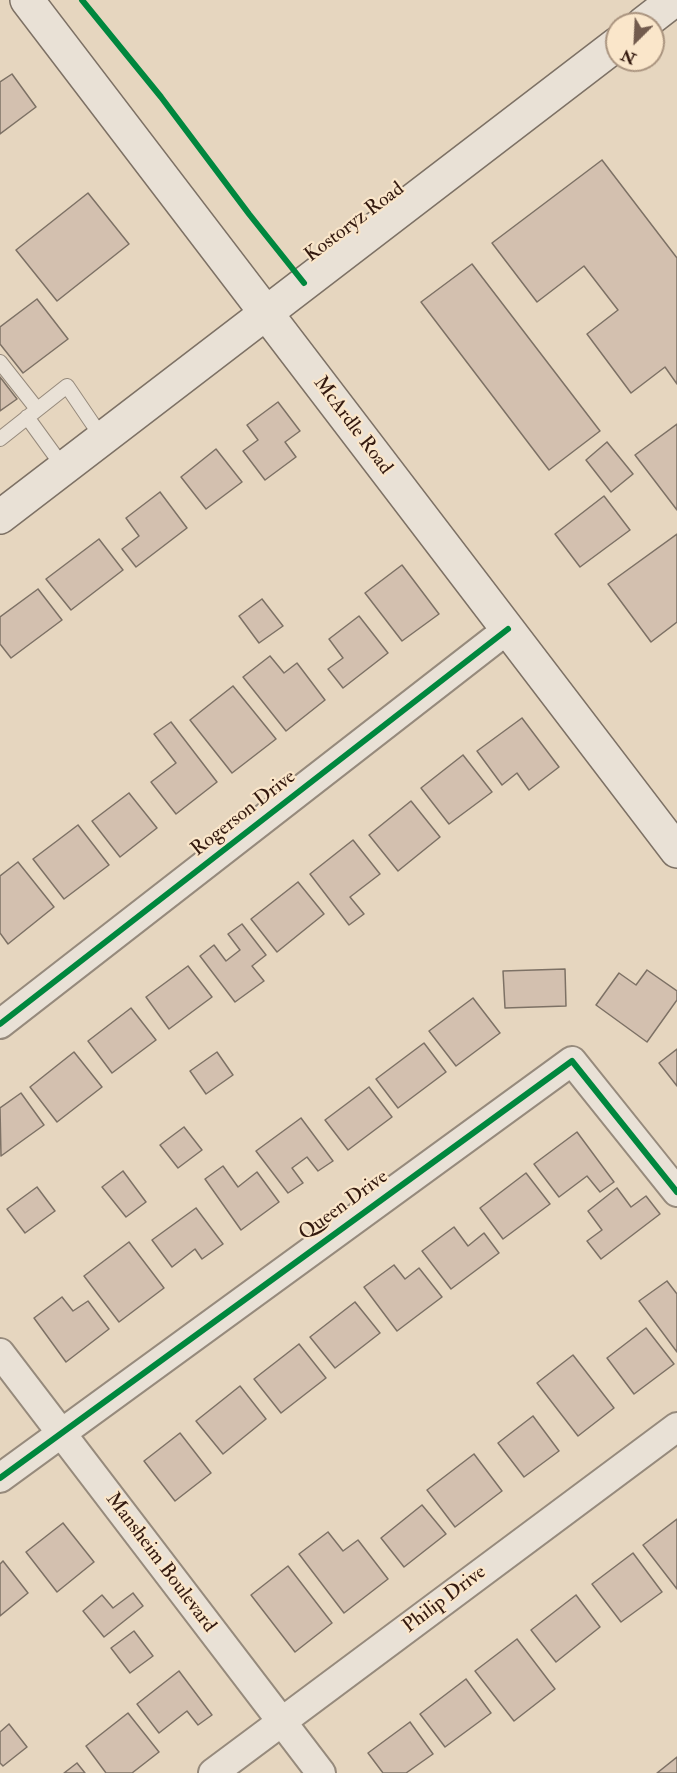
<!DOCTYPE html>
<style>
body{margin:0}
#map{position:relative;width:677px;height:1773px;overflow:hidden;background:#e6d6bf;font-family:"IM FELL Double Pica",serif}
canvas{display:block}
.north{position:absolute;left:605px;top:12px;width:60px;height:60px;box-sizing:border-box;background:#fae6ca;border:2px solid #aa947f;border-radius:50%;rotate:204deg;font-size:16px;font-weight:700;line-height:24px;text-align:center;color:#33190f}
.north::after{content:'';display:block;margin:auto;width:21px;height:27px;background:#725b4d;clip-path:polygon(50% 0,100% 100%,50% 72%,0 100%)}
</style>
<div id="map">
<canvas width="677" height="1773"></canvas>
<div class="north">N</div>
</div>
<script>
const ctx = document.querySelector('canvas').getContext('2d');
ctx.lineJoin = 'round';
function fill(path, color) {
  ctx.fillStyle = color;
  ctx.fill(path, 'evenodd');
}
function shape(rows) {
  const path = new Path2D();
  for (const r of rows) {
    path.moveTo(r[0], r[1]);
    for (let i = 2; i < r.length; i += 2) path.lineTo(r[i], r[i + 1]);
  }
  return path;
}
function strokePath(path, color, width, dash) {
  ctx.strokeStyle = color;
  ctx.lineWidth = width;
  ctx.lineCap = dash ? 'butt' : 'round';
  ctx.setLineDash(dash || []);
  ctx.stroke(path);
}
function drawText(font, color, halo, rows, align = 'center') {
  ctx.font = font + ' "IM FELL Double Pica",serif';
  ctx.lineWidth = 4.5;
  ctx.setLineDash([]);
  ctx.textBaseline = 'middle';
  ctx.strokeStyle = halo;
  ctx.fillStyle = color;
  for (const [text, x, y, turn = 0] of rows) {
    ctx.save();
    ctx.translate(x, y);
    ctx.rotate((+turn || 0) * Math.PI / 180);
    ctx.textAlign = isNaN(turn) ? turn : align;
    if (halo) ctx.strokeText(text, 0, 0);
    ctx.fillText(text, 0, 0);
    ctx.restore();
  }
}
const building = shape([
 [12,74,36,107,0,134,0,82,12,74],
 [602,160,677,258,677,384,665,367,631,393,587,334,618,310,584,266,537,302,492,243,602,160],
 [88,193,129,244,57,301,16,250,88,193],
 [472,264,600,431,549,470,421,302,472,264],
 [37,299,68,339,23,373,0,344,0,327,37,299],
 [0,377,17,399,0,411,0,377],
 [278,402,300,431,285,442,296,457,265,480,243,451,258,440,247,425,278,402],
 [677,424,677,510,635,455,677,424],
 [607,442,633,474,611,492,586,460,607,442],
 [216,449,242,482,206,509,181,477,216,449],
 [160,492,187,528,136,567,122,549,139,536,126,518,160,492],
 [604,496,630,530,580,567,555,534,604,496],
 [677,534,677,622,651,642,608,584,677,534],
 [99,539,123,570,71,610,46,579,99,539],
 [402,565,439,614,402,641,365,593,402,565],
 [38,589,62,620,11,658,0,644,0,617,38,589],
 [262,599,283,626,259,643,239,616,262,599],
 [359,616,388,653,343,688,328,669,343,658,329,639,359,616],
 [270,656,284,673,297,663,325,700,286,731,243,677,270,656],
 [233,686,276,739,232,773,190,720,233,686],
 [522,718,559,767,529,790,517,773,502,785,477,751,522,718],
 [171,722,217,782,176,814,151,782,176,763,154,734,171,722],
 [463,755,492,792,449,824,421,788,463,755],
 [129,793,157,828,120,857,92,821,129,793],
 [411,801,440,837,398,871,369,835,411,801],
 [78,825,109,865,64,899,33,859,78,825],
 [353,840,380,874,350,897,364,914,349,925,310,874,353,840],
 [18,862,54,907,8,944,0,933,0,876,18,862],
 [298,882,324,914,277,952,251,919,298,882],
 [242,924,266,955,252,966,264,981,235,1002,200,956,214,945,226,961,240,950,228,934,242,924],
 [188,966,212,997,169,1029,146,997,188,966],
 [565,969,566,1006,505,1008,503,971,565,969],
 [647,970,677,991,677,1000,647,1042,596,1005,619,973,636,985,647,970],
 [473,998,500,1033,456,1066,429,1031,473,998],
 [131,1008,156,1040,112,1073,88,1041,131,1008],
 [424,1043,446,1072,398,1108,376,1079,424,1043],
 [677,1049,677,1086,659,1063,677,1049],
 [74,1052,102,1087,57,1122,30,1087,74,1052],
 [217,1052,233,1075,206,1094,190,1071,217,1052],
 [369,1087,392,1117,348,1150,325,1120,369,1087],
 [21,1093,44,1125,1,1156,0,1108,21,1093],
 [301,1118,333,1161,318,1171,307,1157,292,1168,303,1183,288,1193,256,1151,301,1118],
 [184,1127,202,1150,178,1168,160,1145,184,1127],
 [577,1132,614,1182,600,1192,587,1176,559,1197,534,1164,577,1132],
 [223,1166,238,1187,257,1172,279,1202,241,1230,205,1179,223,1166],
 [123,1171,146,1202,126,1217,102,1187,123,1171],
 [526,1173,550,1204,503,1239,480,1208,526,1173],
 [37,1187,55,1211,25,1233,7,1209,37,1187],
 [617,1188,631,1207,646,1196,660,1214,601,1259,587,1241,602,1230,588,1211,617,1188],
 [196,1208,223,1244,202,1259,195,1249,172,1267,152,1240,196,1208],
 [454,1227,468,1246,484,1233,499,1253,451,1289,422,1251,454,1227],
 [129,1242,164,1288,119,1322,84,1276,129,1242],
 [394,1265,405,1279,419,1268,442,1297,397,1331,364,1287,394,1265],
 [667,1281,677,1294,677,1352,639,1301,667,1281],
 [62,1297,73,1311,88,1301,109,1329,66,1362,34,1318,62,1297],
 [355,1302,380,1333,335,1368,310,1337,355,1302],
 [646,1328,674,1364,634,1394,607,1358,646,1328],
 [299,1344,326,1378,281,1413,254,1379,299,1344],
 [573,1355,614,1408,578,1436,537,1383,573,1355],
 [240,1386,266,1419,223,1454,196,1421,240,1386],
 [533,1416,559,1451,524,1477,498,1443,533,1416],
 [180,1433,211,1473,175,1501,144,1461,180,1433],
 [474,1454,502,1491,455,1527,427,1490,474,1454],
 [422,1505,446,1534,404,1567,381,1538,422,1505],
 [677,1519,677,1589,643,1545,677,1519],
 [63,1523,94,1562,57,1592,26,1552,63,1523],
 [328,1532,343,1551,358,1540,388,1579,344,1613,299,1554,328,1532],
 [633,1553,662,1592,621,1622,592,1584,633,1553],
 [3,1561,28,1593,0,1616,0,1564,3,1561],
 [288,1566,332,1623,295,1652,251,1595,288,1566],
 [133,1593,143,1606,104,1637,83,1611,102,1595,113,1608,133,1593],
 [576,1595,600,1627,556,1662,531,1630,576,1595],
 [134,1631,153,1656,130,1673,111,1648,134,1631],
 [517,1639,555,1689,514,1721,475,1671,517,1639],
 [179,1671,212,1715,198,1725,187,1711,159,1733,137,1704,179,1671],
 [466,1679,491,1713,445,1747,420,1714,466,1679],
 [128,1713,159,1752,132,1773,106,1773,86,1746,128,1713],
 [410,1722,433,1754,406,1773,383,1773,368,1753,410,1722],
 [9,1724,27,1747,3,1766,0,1763,0,1732,9,1724],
 [677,1757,677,1773,657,1773,677,1757],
 [77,1763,85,1773,64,1773,77,1763]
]);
const lane = shape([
 [0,362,37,409],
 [27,417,64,468],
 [0,439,67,386,103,439]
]);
const street = shape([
 [0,1024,508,629],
 [0,1353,321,1773],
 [0,1478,572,1061,677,1192],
 [213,1773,677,1427]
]);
const secondary = shape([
 [27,0,677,851],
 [643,24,674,0],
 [0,517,617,44]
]);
const cycleway = shape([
 [82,0,161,97,249,214,304,283],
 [0,1024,508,629],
 [0,1478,572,1061,677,1192]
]);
const streetNames = [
 ["Kostoryz Road",355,223,-37],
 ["McArdle Road",352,426,53],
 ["Rogerson Drive",244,814,-38],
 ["Queen Drive",344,1206,-36],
 ["Mansheim Boulevard",160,1563,53],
 ["Philip Drive",445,1600,-37]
];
fill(building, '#d3c0af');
strokePath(building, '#7d7165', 1.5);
strokePath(lane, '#968a7c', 16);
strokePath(street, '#968a7c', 32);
strokePath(secondary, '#7d7165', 36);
strokePath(lane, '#e9e1d6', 14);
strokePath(street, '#e9e1d6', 28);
strokePath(secondary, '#e9e1d6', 33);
strokePath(cycleway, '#00873e', 6);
drawText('20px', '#33190f', '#fae6ca', streetNames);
</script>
